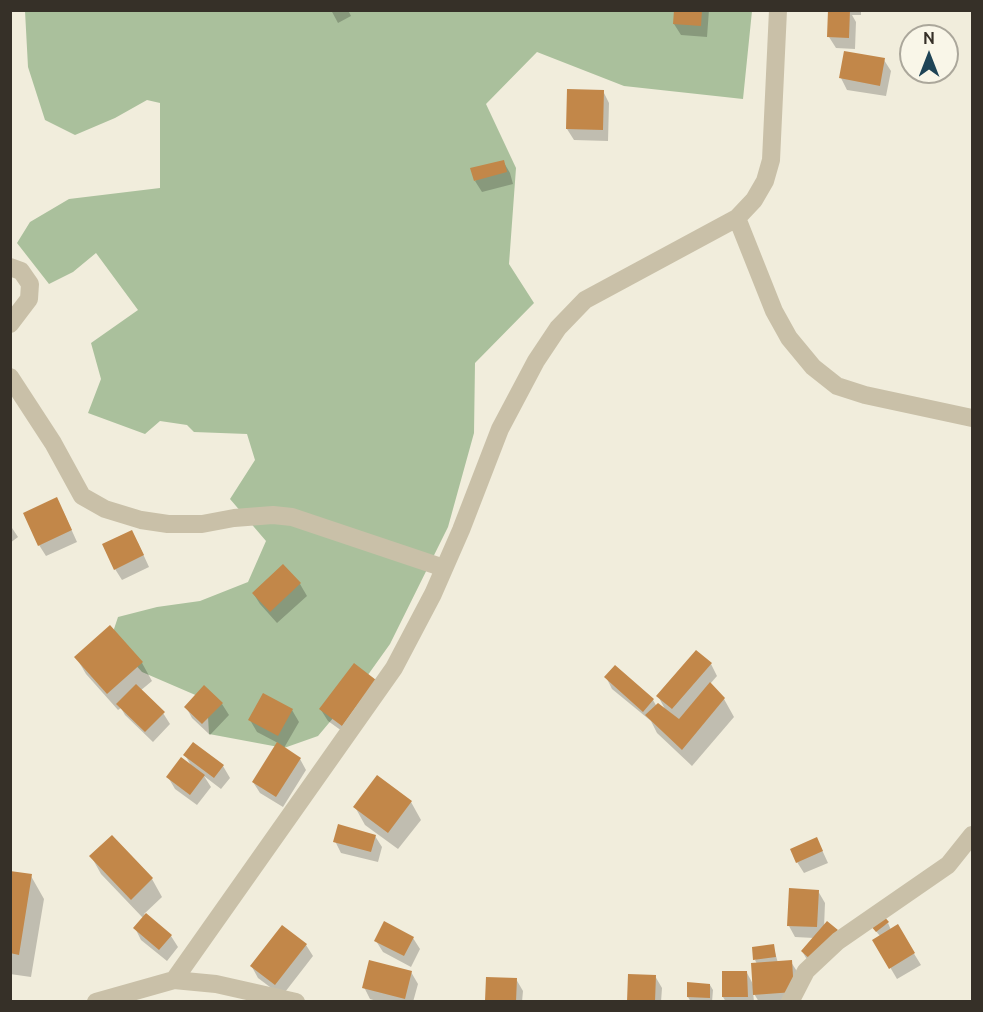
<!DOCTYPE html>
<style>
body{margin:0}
#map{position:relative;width:983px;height:1012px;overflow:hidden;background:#f1eddc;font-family:Ubuntu,sans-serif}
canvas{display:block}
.frame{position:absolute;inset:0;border:12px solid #363028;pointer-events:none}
.north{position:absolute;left:899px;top:24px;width:60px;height:60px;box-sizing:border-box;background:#f9f6e8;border:2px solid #aba79b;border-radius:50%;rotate:0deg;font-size:16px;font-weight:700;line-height:24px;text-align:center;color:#363028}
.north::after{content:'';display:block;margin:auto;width:21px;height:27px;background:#1f4456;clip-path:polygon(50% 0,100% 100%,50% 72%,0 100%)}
</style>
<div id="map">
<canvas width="983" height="1012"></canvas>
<div class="frame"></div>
<div class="north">N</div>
</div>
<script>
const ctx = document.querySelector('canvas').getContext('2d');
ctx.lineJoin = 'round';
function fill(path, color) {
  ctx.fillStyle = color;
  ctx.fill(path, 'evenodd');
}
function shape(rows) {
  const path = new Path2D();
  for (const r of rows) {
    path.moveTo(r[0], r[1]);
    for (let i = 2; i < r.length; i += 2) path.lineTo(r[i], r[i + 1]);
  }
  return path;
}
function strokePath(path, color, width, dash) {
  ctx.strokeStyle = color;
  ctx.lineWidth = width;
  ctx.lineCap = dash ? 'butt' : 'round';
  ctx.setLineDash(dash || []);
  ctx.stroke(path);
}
const green = shape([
 [25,11,752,11,743,99,624,86,537,52,486,104,516,168,509,264,534,303,475,363,474,433,448,527,390,644,360,686,318,736,284,748,209,734,207,700,142,672,111,638,118,617,157,607,200,601,248,582,266,541,230,499,255,460,247,434,194,432,187,425,160,421,145,434,88,413,101,379,91,343,138,310,96,253,73,272,49,284,17,243,30,222,69,199,160,188,160,103,147,100,115,118,75,135,45,120,28,67]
]);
const shadow = shape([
 [331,10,348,10,351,16,338,23],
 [675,10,709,10,707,37,681,35,674,24],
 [829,10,861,10,861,15,852,15,856,22,855,49,836,48,829,37],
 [884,60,891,71,886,96,847,90,841,78],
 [603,91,609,103,608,141,574,140,567,129],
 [503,161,510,173,513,184,482,192,475,181],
 [63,511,77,542,46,556,39,545],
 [10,525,18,537,10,543],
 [138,543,149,567,122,580,115,569],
 [283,566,300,584,307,596,277,623,260,604,253,593],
 [110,627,142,663,152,681,140,691,163,713,170,724,153,742,125,715,121,708,118,710,86,674,76,657],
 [711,664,717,676,710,684,724,699,734,717,692,766,657,733,651,721,612,689,606,677,653,700,657,707,666,711,658,696],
 [354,665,349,736,328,721,321,710],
 [222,704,229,715,210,735,192,718,186,707],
 [292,710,299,722,284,748,300,759,306,770,283,807,260,793,253,782,278,743,257,732,250,720],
 [193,744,223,766,230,778,221,789,204,776,211,787,197,805,175,789,168,777,192,767,185,755],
 [411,802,421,820,398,849,365,825,355,807],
 [375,836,382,847,378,862,341,853,335,841],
 [112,837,152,879,162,897,144,914,171,936,178,947,167,961,141,940,135,928,143,918,101,874,91,856],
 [817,839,828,863,804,873,797,862],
 [10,872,31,876,44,899,31,977,10,974],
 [818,891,825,903,824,928,809,963,802,951,814,938,795,937,789,926],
 [888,923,891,930,897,926,921,965,897,979,874,940,880,936,875,930],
 [413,938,420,949,411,967,383,952,376,941],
 [306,945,313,956,282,996,258,978,252,967],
 [773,945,778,963,791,962,798,973,800,1002,759,1002,753,992,754,1002,726,1002,723,997,747,973,754,986,757,964,755,960],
 [411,972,418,984,413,1002,380,1002,370,999,364,987],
 [655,976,662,988,661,1002,629,1002],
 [516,979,523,991,522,1002,487,1002],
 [710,985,713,990,712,1002,691,1002,688,997]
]);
const building = shape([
 [674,10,702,10,701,26,673,24],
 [828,10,850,10,849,38,827,37],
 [844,51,885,58,880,86,839,78],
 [567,89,604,90,603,130,566,129],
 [504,160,507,172,474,181,470,168],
 [57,497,72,530,38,546,23,513],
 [132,530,144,555,114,570,102,544],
 [283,564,301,583,270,612,252,593],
 [110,625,143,662,107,694,74,657],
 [696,650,712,663,672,709,656,696],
 [354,663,376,680,342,726,319,709],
 [615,665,654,699,643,712,604,677],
 [710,682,725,698,682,750,645,715,658,703,679,719],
 [136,684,165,712,145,732,116,704],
 [204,685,223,703,202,724,184,707],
 [263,693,293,709,278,736,248,720],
 [193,742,224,765,214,778,183,755],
 [277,742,301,758,276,797,252,782],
 [181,757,205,775,190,795,166,777],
 [377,775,412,801,388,833,353,807],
 [338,824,376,835,371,852,333,842],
 [112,835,153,878,131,900,89,856],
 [817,837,823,851,796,863,790,849],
 [10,871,32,874,19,955,10,953],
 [789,888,819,890,817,927,787,926],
 [146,913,172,935,159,950,133,928],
 [882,914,889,922,876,932,870,925],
 [384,921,414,937,404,956,374,941],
 [827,921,838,930,811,960,801,951],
 [898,924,915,953,889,969,872,940],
 [282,925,307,944,275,985,250,966],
 [774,944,776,957,753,960,752,947],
 [369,960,412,971,405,999,362,988],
 [792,960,794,992,753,995,751,963],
 [722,971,747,971,748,997,722,997],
 [628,974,656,975,655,1002,627,1002],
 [486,977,517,978,516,1002,485,1001],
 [687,982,710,984,710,998,687,997]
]);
const minor = shape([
 [737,218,774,311,789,338,813,367,837,386,865,395,972,418],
 [10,267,21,271,30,284,29,299,10,324],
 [10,377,53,443,82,496,105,509,141,520,168,524,202,524,234,518,273,515,292,517,444,568],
 [174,980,394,668,433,594,461,530,500,429,536,361,558,328,585,300,737,218,754,200,765,181,771,160,778,10],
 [96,1002,174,980,216,984,296,1002],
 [790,1002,806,971,838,941,948,865,972,835]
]);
fill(green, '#aac09c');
fill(shadow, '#0003');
fill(building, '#c28749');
strokePath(minor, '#c9c0a8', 18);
</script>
